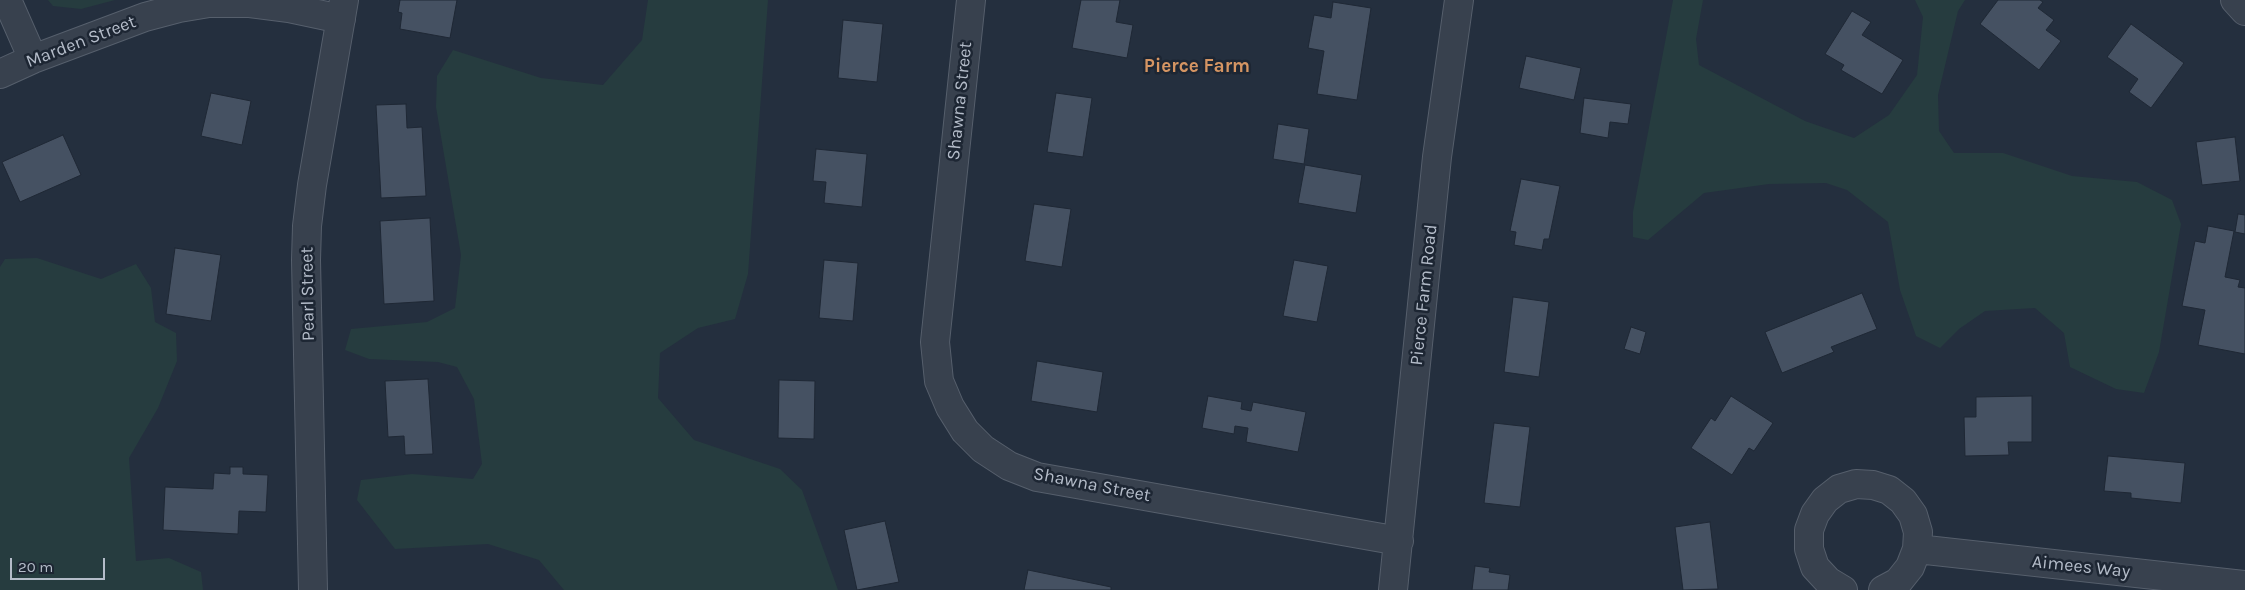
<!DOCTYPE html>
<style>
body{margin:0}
#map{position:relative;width:2245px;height:590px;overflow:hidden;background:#242f3e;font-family:Karla,sans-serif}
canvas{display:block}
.scale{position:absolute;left:10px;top:558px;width:95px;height:22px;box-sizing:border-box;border:2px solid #b4bcc9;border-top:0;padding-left:6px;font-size:15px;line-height:18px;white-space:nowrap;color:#b4bcc9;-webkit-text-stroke:4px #1d2633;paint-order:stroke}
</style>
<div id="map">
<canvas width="2245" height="590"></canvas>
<div class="scale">20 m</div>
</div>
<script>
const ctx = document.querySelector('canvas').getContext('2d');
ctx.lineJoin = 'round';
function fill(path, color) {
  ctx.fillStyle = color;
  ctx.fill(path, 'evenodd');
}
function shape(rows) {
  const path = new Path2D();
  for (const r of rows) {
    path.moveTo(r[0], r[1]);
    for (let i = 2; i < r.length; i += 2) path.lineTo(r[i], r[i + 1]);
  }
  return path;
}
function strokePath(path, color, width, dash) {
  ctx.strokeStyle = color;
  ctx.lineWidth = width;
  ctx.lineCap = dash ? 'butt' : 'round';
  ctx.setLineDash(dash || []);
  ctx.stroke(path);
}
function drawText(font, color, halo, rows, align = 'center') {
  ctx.font = font + ' Karla,sans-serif';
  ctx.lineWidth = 5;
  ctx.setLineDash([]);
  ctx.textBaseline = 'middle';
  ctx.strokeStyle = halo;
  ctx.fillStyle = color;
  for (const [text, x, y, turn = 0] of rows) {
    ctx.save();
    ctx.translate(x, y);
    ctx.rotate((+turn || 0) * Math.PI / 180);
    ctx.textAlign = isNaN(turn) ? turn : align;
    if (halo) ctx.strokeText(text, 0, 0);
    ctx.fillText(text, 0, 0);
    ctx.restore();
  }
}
const green = shape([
 [48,0,115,0,81,9,53,6],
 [648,0,768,0,748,274,735,319,698,328,660,353,658,398,694,440,780,469,802,490,838,590,564,590,539,560,488,544,395,549,357,500,361,480,412,474,473,479,482,464,474,399,457,367,438,362,369,359,345,350,351,329,427,322,455,308,461,255,436,107,437,76,453,50,541,78,603,85,642,40],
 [1673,0,1703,0,1696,39,1699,65,1805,121,1854,138,1889,115,1917,75,1923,17,1915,0,1965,0,1958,11,1938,95,1939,131,1954,153,2003,153,2072,176,2137,182,2172,200,2181,224,2159,352,2144,393,2116,389,2070,367,2064,333,2035,308,1985,311,1959,329,1940,348,1916,336,1900,290,1888,222,1847,190,1826,183,1769,184,1704,193,1648,240,1633,237,1633,212],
 [37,258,101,279,136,264,151,288,155,322,176,333,177,361,158,408,129,458,136,561,169,558,201,572,203,590,0,590,0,267,5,259]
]);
const building = shape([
 [400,0,457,0,450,38,400,29,402,13,398,12,400,0],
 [1081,0,1120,0,1116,22,1133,25,1127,58,1072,48,1081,0],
 [1998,0,2040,0,2043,2,2038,8,2054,20,2046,30,2061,41,2039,70,1980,24,1998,0],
 [1333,2,1371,8,1357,100,1317,94,1324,51,1308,48,1314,15,1331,18,1333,2],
 [1852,11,1871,22,1862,35,1903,60,1882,94,1841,70,1844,65,1825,54,1852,11],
 [843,20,883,24,877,82,838,78,843,20],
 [2131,24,2184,63,2151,108,2129,92,2138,79,2107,57,2131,24],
 [1526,56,1581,68,1574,100,1519,88,1526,56],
 [211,93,251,101,242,145,201,136,211,93],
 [1056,93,1092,98,1083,157,1047,152,1056,93],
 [1584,98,1631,104,1628,124,1610,122,1608,138,1580,133,1584,98],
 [406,104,407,128,422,127,426,196,381,198,376,105,406,104],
 [1278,124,1309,129,1304,164,1273,159,1278,124],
 [63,135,81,175,20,202,2,162,63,135],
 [2235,137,2240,181,2202,185,2196,142,2235,137],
 [816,149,867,154,862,207,824,203,826,182,813,181,816,149],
 [1305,165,1362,175,1356,213,1298,203,1305,165],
 [1521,179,1560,186,1549,239,1544,239,1542,250,1514,245,1516,232,1510,231,1521,179],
 [1034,204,1071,209,1062,267,1025,261,1034,204],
 [2238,214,2245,215,2245,234,2235,232,2238,214],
 [430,218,434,301,384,304,380,221,430,218],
 [2208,226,2234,231,2225,277,2240,280,2238,287,2245,288,2245,354,2198,345,2205,310,2182,306,2195,241,2205,243,2208,226],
 [175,248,221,255,211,321,166,314,175,248],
 [824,260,858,263,853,321,819,318,824,260],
 [1294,260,1328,266,1317,322,1283,316,1294,260],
 [1862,293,1877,329,1831,347,1834,352,1782,373,1765,332,1862,293],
 [1513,297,1549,302,1539,377,1504,372,1513,297],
 [1631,327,1646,332,1640,354,1624,349,1631,327],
 [1037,361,1103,372,1097,412,1031,401,1037,361],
 [428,379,433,454,405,455,404,436,388,437,385,381,428,379],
 [779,380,815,381,814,439,778,438,779,380],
 [1208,396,1242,402,1241,409,1251,411,1253,402,1306,412,1298,452,1246,442,1248,428,1235,426,1234,434,1202,428,1208,396],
 [1731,396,1773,423,1754,451,1749,448,1732,475,1691,448,1711,418,1715,421,1731,396],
 [2032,396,2032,442,2008,442,2009,455,1965,456,1964,417,1976,417,1976,397,2032,396],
 [1494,423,1530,427,1520,507,1484,503,1494,423],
 [2108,456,2185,463,2181,503,2131,498,2131,493,2104,491,2108,456],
 [230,467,243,467,243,474,268,475,266,512,239,511,238,534,163,530,165,487,213,489,214,473,230,474,230,467],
 [885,521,899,582,857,590,844,530,885,521],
 [1710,522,1718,589,1683,590,1675,527,1710,522],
 [1475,566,1490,568,1489,572,1510,575,1508,590,1472,590,1475,566],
 [1028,570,1111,587,1111,590,1024,590,1028,570]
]);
const minor = shape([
 [7,0,33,59],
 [971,0,935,342,939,381,950,407,965,431,983,449,1009,466,1037,477,1399,541],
 [2235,0,2245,11],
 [0,74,33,59,145,17,179,8,209,3,250,3,289,8,341,19],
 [1917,549,2245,585],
 [313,590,306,260,307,226,312,185,344,0],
 [1393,590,1437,157,1459,0],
 [1843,590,1828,581,1815,567,1809,549,1809,530,1815,514,1825,500,1839,489,1856,484,1873,485,1889,490,1903,501,1913,515,1918,532,1917,549,1910,567,1898,582,1883,590]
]);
const streetNames = [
 ["Marden Street",81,42,-21],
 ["Shawna Street",960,101,-84],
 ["Pearl Street",308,294,-91],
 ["Pierce Farm Road",1424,295,-84],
 ["Shawna Street",1092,485,11],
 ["Aimees Way",2081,567,6]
];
const neighbourhoodNames = [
 ["Pierce Farm",1197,67]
];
fill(green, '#263c3f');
fill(building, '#455162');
strokePath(building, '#1f2835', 1);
strokePath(minor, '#565f6c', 30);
strokePath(minor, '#38414e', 28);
drawText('18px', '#b4bcc9', '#1d2633', streetNames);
drawText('bold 19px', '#d59563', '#1d2633', neighbourhoodNames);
</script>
